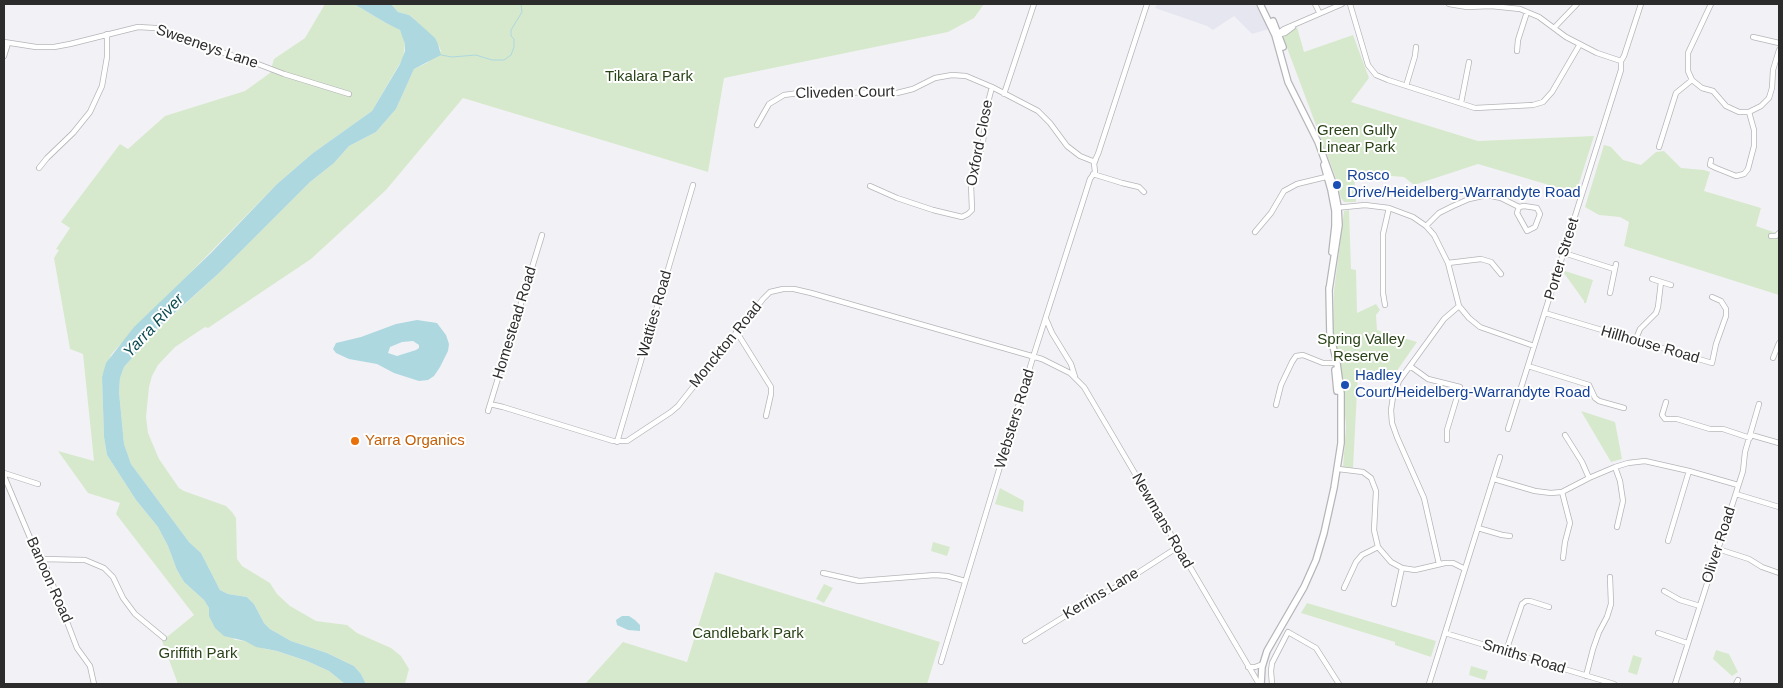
<!DOCTYPE html>
<style>
body{margin:0}
#map{position:relative;width:1783px;height:688px;overflow:hidden;background:#f2f2f6;font-family:Arial,sans-serif}
canvas{display:block}
.frame{position:absolute;inset:0;border:5px solid #2c2c2d;pointer-events:none}
</style>
<div id="map">
<canvas width="1783" height="688"></canvas>
<div class="frame"></div>
</div>
<script>
const ctx = document.querySelector('canvas').getContext('2d');
ctx.lineJoin = 'round';
function fill(path, color) {
  ctx.fillStyle = color;
  ctx.fill(path, 'evenodd');
}
function shape(rows) {
  const path = new Path2D();
  for (const r of rows) {
    path.moveTo(r[0], r[1]);
    for (let i = 2; i < r.length; i += 2) path.lineTo(r[i], r[i + 1]);
  }
  return path;
}
function strokePath(path, color, width, dash) {
  ctx.strokeStyle = color;
  ctx.lineWidth = width;
  ctx.lineCap = dash ? 'butt' : 'round';
  ctx.setLineDash(dash || []);
  ctx.stroke(path);
}
function drawText(font, color, halo, rows, align = 'center') {
  ctx.font = font + ' Arial,sans-serif';
  ctx.lineWidth = 4;
  ctx.setLineDash([]);
  ctx.textBaseline = 'middle';
  ctx.strokeStyle = halo;
  ctx.fillStyle = color;
  for (const [text, x, y, turn = 0] of rows) {
    ctx.save();
    ctx.translate(x, y);
    ctx.rotate((+turn || 0) * Math.PI / 180);
    ctx.textAlign = isNaN(turn) ? turn : align;
    if (halo) ctx.strokeText(text, 0, 0);
    ctx.fillText(text, 0, 0);
    ctx.restore();
  }
}
const built = shape([
 [1157,4,1255,4,1269,29,1252,34,1234,16,1213,30,1207,26,1155,8]
]);
const green = shape([
 [325,4,354,4,386,23,398,28,402,33,405,44,403,58,372,111,313,153,277,184,116,349,111,355,102,377,104,437,107,455,136,500,158,527,168,546,177,570,184,582,204,600,209,608,209,616,235,640,245,641,265,649,277,651,307,661,329,671,345,684,178,684,162,641,194,615,116,514,120,503,88,493,58,451,94,461,83,354,70,349,54,258,59,250,56,249,70,228,61,222,120,144,128,149,165,116,245,91,270,73,274,59,305,38],
 [391,4,984,4,974,18,948,32,724,78,708,172,463,98,386,190,311,259,208,328,205,327,175,347,158,365,152,376,149,387,146,417,148,433,159,459,179,488,184,491,226,506,232,512,236,518,237,559,242,566,270,583,277,594,290,606,316,621,347,625,357,633,391,648,401,656,409,669,405,684,366,684,361,674,354,666,327,653,291,641,270,629,264,623,254,604,247,597,228,594,220,590,201,553,189,542,131,464,124,444,119,392,120,378,124,367,149,337,219,273,310,182,334,163,349,146,376,132,396,109,414,69,427,63,441,51,438,44,414,19,409,15,398,12],
 [1297,27,1304,52,1353,35,1369,78,1351,102,1478,141,1594,136,1576,193,1478,164,1414,185,1404,177,1354,173,1356,202,1344,202,1341,198,1335,176,1283,37],
 [1604,145,1611,147,1623,160,1641,165,1656,152,1664,151,1681,168,1704,170,1710,172,1704,191,1761,208,1756,226,1779,234,1779,295,1624,246,1629,222,1620,217,1599,215,1585,207],
 [1349,210,1351,269,1356,270,1357,313,1376,304,1380,310,1376,315,1377,330,1417,342,1389,382,1358,373,1353,468,1343,467,1346,427,1342,376,1333,330,1334,291,1344,211],
 [1565,271,1593,280,1586,303,1584,303,1584,301,1564,273],
 [1581,411,1615,422,1622,459,1611,462],
 [1000,488,1024,501,1023,512,995,504],
 [933,542,950,547,947,556,931,551],
 [715,572,940,642,927,684,585,684,623,642,687,662],
 [824,584,833,588,824,603,816,599],
 [1307,603,1436,641,1431,657,1395,645,1395,642,1301,613],
 [1716,650,1729,654,1738,672,1732,676,1713,659],
 [1633,655,1642,658,1637,675,1628,672],
 [1471,666,1488,671,1485,680,1469,675]
]);
const water = shape([
 [354,4,391,4,398,12,409,15,414,19,435,38,438,44,441,55,414,69,396,109,376,132,349,146,334,163,310,182,219,273,158,328,124,367,120,378,119,392,124,444,131,464,189,542,201,553,220,590,228,594,247,597,254,604,264,623,270,629,291,641,327,653,354,666,361,674,366,684,345,684,329,671,307,661,277,651,256,647,245,641,224,636,215,628,209,616,209,608,204,600,184,582,177,570,168,546,158,527,136,500,107,455,104,437,102,377,106,363,134,327,211,253,277,184,313,153,372,111,400,64,405,51,405,44,400,30,386,23],
 [417,320,437,323,446,335,449,344,448,351,440,367,434,376,428,380,419,381,394,373,377,364,349,359,336,353,333,349,336,343,361,337,396,324],
 [413,341,419,345,419,348,416,350,397,356,388,353,390,347,402,342],
 [622,616,629,616,635,620,640,625,640,631,628,630,617,625,616,620]
]);
const stream = shape([
 [441,55,452,57,476,55,492,60,504,60,511,55,514,47,514,39,511,36,511,30,522,12,521,4]
]);
const minor = shape([
 [1315,4,1319,12],
 [1350,4,1368,65,1376,75,1388,80,1475,108,1533,105,1543,102,1552,92,1580,44],
 [1449,4,1467,7,1491,6,1520,9,1539,17,1566,37,1597,53,1621,61],
 [1711,4,1688,53,1688,71,1692,80,1702,88,1713,91,1726,106,1739,112,1749,112,1761,106,1769,98,1772,88,1773,70,1779,50],
 [1554,28,1577,4],
 [1276,35,1284,29,1342,4],
 [1276,35,1285,33,1293,27],
 [1753,37,1779,43],
 [4,42,36,47,54,47,70,44,138,27,155,28,168,31,202,46,250,61,284,74,349,94],
 [1517,51,1518,40,1527,12],
 [4,56,8,43],
 [1406,86,1415,56,1416,47],
 [1004,94,1034,4],
 [1461,103,1469,62],
 [757,125,769,104,784,95,806,92,897,93,913,89,935,78,952,75,966,76,992,87,1038,111,1050,123,1067,146,1080,156,1095,162],
 [1659,147,1676,93,1692,80],
 [1095,160,1098,154,1147,4],
 [1711,160,1710,165,1716,168,1736,176,1744,174,1748,169,1754,146,1754,130,1749,112],
 [39,168,47,158,73,133,90,112,102,86,107,57,107,34],
 [1093,174,1122,183,1139,187,1144,192],
 [870,186,897,198,933,210,962,217,968,214,972,210,971,184,983,142,986,110,992,87],
 [1335,208,1365,205,1389,208,1413,217,1426,226,1434,235,1448,263,1459,306,1469,318,1480,327,1534,346],
 [1426,226,1439,213,1453,206,1469,199,1487,195,1501,198,1519,207,1524,206,1537,208,1540,214,1535,227,1527,231,1517,213,1519,207],
 [1255,232,1271,213,1284,191,1297,184,1330,176],
 [1771,236,1776,236,1779,233],
 [1564,253,1614,269],
 [1448,263,1481,259,1491,262,1501,274],
 [1652,279,1671,285],
 [1610,293,1616,264],
 [1385,305,1383,293,1383,234,1389,208],
 [1545,313,1712,363,1716,344,1726,316,1726,309,1721,301,1712,297],
 [1046,319,1052,333,1071,364,1075,377],
 [736,331,771,387,771,394,766,416],
 [1635,341,1640,329,1656,313,1658,307,1661,282],
 [1773,358,1779,343],
 [1410,366,1428,379,1460,387,1447,430,1447,440],
 [1528,366,1589,385,1595,398,1599,401,1624,408],
 [1666,402,1662,415,1665,419,1677,419,1710,429,1723,429,1750,438],
 [490,404,503,407,613,441,627,441,671,412,678,406,763,299,770,292,783,289,794,289,811,293,1042,359,1070,373,1084,387,1259,684],
 [1276,405,1281,385,1292,362,1296,356,1303,355,1323,363,1337,363],
 [488,411,542,235],
 [1508,429,1621,70,1621,61,1624,56,1641,4],
 [1565,435,1582,462,1589,478],
 [1751,435,1779,443],
 [617,442,693,185],
 [1615,467,1620,481,1623,501,1617,527],
 [1338,469,1363,472,1371,478,1376,491,1374,530,1378,547,1391,562,1402,568,1415,570,1445,563,1453,563,1465,569],
 [4,473,38,484],
 [4,476,31,540,43,559,77,648,90,666,94,684],
 [1494,479,1535,491,1551,493,1562,492,1589,478,1615,467,1628,463,1645,461,1689,471,1738,485],
 [1562,492,1570,523,1565,542,1563,558],
 [1736,494,1779,507],
 [1478,528,1502,535,1510,536],
 [1668,541,1689,471],
 [1718,549,1749,559,1762,567,1779,573],
 [43,559,85,560,104,568,113,577,123,598,135,614,164,638],
 [1439,564,1424,498,1397,437,1392,423,1391,410,1393,397,1399,381,1444,319,1459,306],
 [823,573,859,581,935,575,947,576,965,581],
 [1344,588,1356,562,1362,555,1378,547],
 [1664,591,1680,600,1700,606],
 [1394,604,1402,568],
 [1445,633,1614,684],
 [1658,633,1687,643],
 [1025,641,1083,605,1116,587,1178,547],
 [1506,651,1522,604,1526,601,1530,601,1549,607],
 [941,662,1034,354,1084,198,1090,179,1095,172,1094,163,1096,159],
 [1248,667,1255,667,1263,664],
 [1586,676,1593,649,1599,632,1607,617,1611,604,1610,577],
 [1272,684,1271,671,1272,663,1288,632,1316,648,1339,684],
 [1429,684,1500,457],
 [1675,684,1743,471,1745,452,1759,404],
 [1736,684,1738,680]
]);
const major = shape([
 [1260,4,1275,35,1288,82,1318,142,1334,186,1338,207,1339,225,1329,290],
 [1273,21,1283,47],
 [1324,165,1331,190,1335,211,1335,226,1332,252],
 [1329,288,1330,336],
 [1335,370,1337,391],
 [1261,684,1262,667,1267,651,1304,587,1316,560,1324,533,1334,488,1341,443,1341,393,1337,363,1330,334]
]);
const markers = [
 [1337,185,5,"#1a4fb4"],
 [1345,385,5,"#1a4fb4"],
 [355,441,5,"#e8710a"]
];
const streetNames = [
 ["Sweeneys Lane",207,47,19],
 ["Cliveden Court",845,93,-1],
 ["Oxford Close",980,143,-79],
 ["Porter Street",1562,259,-73],
 ["Watties Road",655,314,-74],
 ["Homestead Road",515,323,-73],
 ["Monckton Road",726,345,-51],
 ["Hillhouse Road",1650,345,16],
 ["Websters Road",1015,419,-73],
 ["Newmans Road",1162,521,60],
 ["Oliver Road",1719,545,-72],
 ["Banoon Road",49,580,66],
 ["Kerrins Lane",1101,594,-31],
 ["Smiths Road",1524,657,17]
];
const parkNames = [
 ["Tikalara Park",649,77],
 ["Green Gully",1357,131],
 ["Linear Park",1357,148],
 ["Spring Valley",1361,340],
 ["Reserve",1361,357],
 ["Candlebark Park",748,634],
 ["Griffith Park",198,654]
];
const transitNames = [
 ["Rosco",1347,176],
 ["Drive/Heidelberg-Warrandyte Road",1347,193],
 ["Hadley",1355,376],
 ["Court/Heidelberg-Warrandyte Road",1355,393]
];
const foodNames = [
 ["Yarra Organics",365,441]
];
const waterNames = [
 ["Yarra River",154,326,-47]
];
fill(built, '#e6e6f1');
fill(green, '#d7e9cc');
fill(water, '#add8df');
strokePath(stream, '#add8df', 1);
strokePath(minor, '#b5b5b9', 6);
strokePath(major, '#b5b5b9', 8);
strokePath(minor, '#fff', 4.5);
strokePath(major, '#fff', 5.5);
for (const [x, y, r, color] of markers) {
  const dot = new Path2D();
  dot.arc(x, y, r, 0, 2 * Math.PI);
  ctx.fillStyle = color;
  ctx.fill(dot);
  strokePath(dot, '#fff', 2);
}
drawText('15px', '#2c2c2d', '#fff', streetNames);
drawText('15px', '#294317', '#fff', parkNames);
drawText('15px', '#164399', '#fff', transitNames, 'left');
drawText('15px', '#c56008', '#fff', foodNames, 'left');
drawText('italic 16px', '#0b4b52', '#fff', waterNames);
</script>
